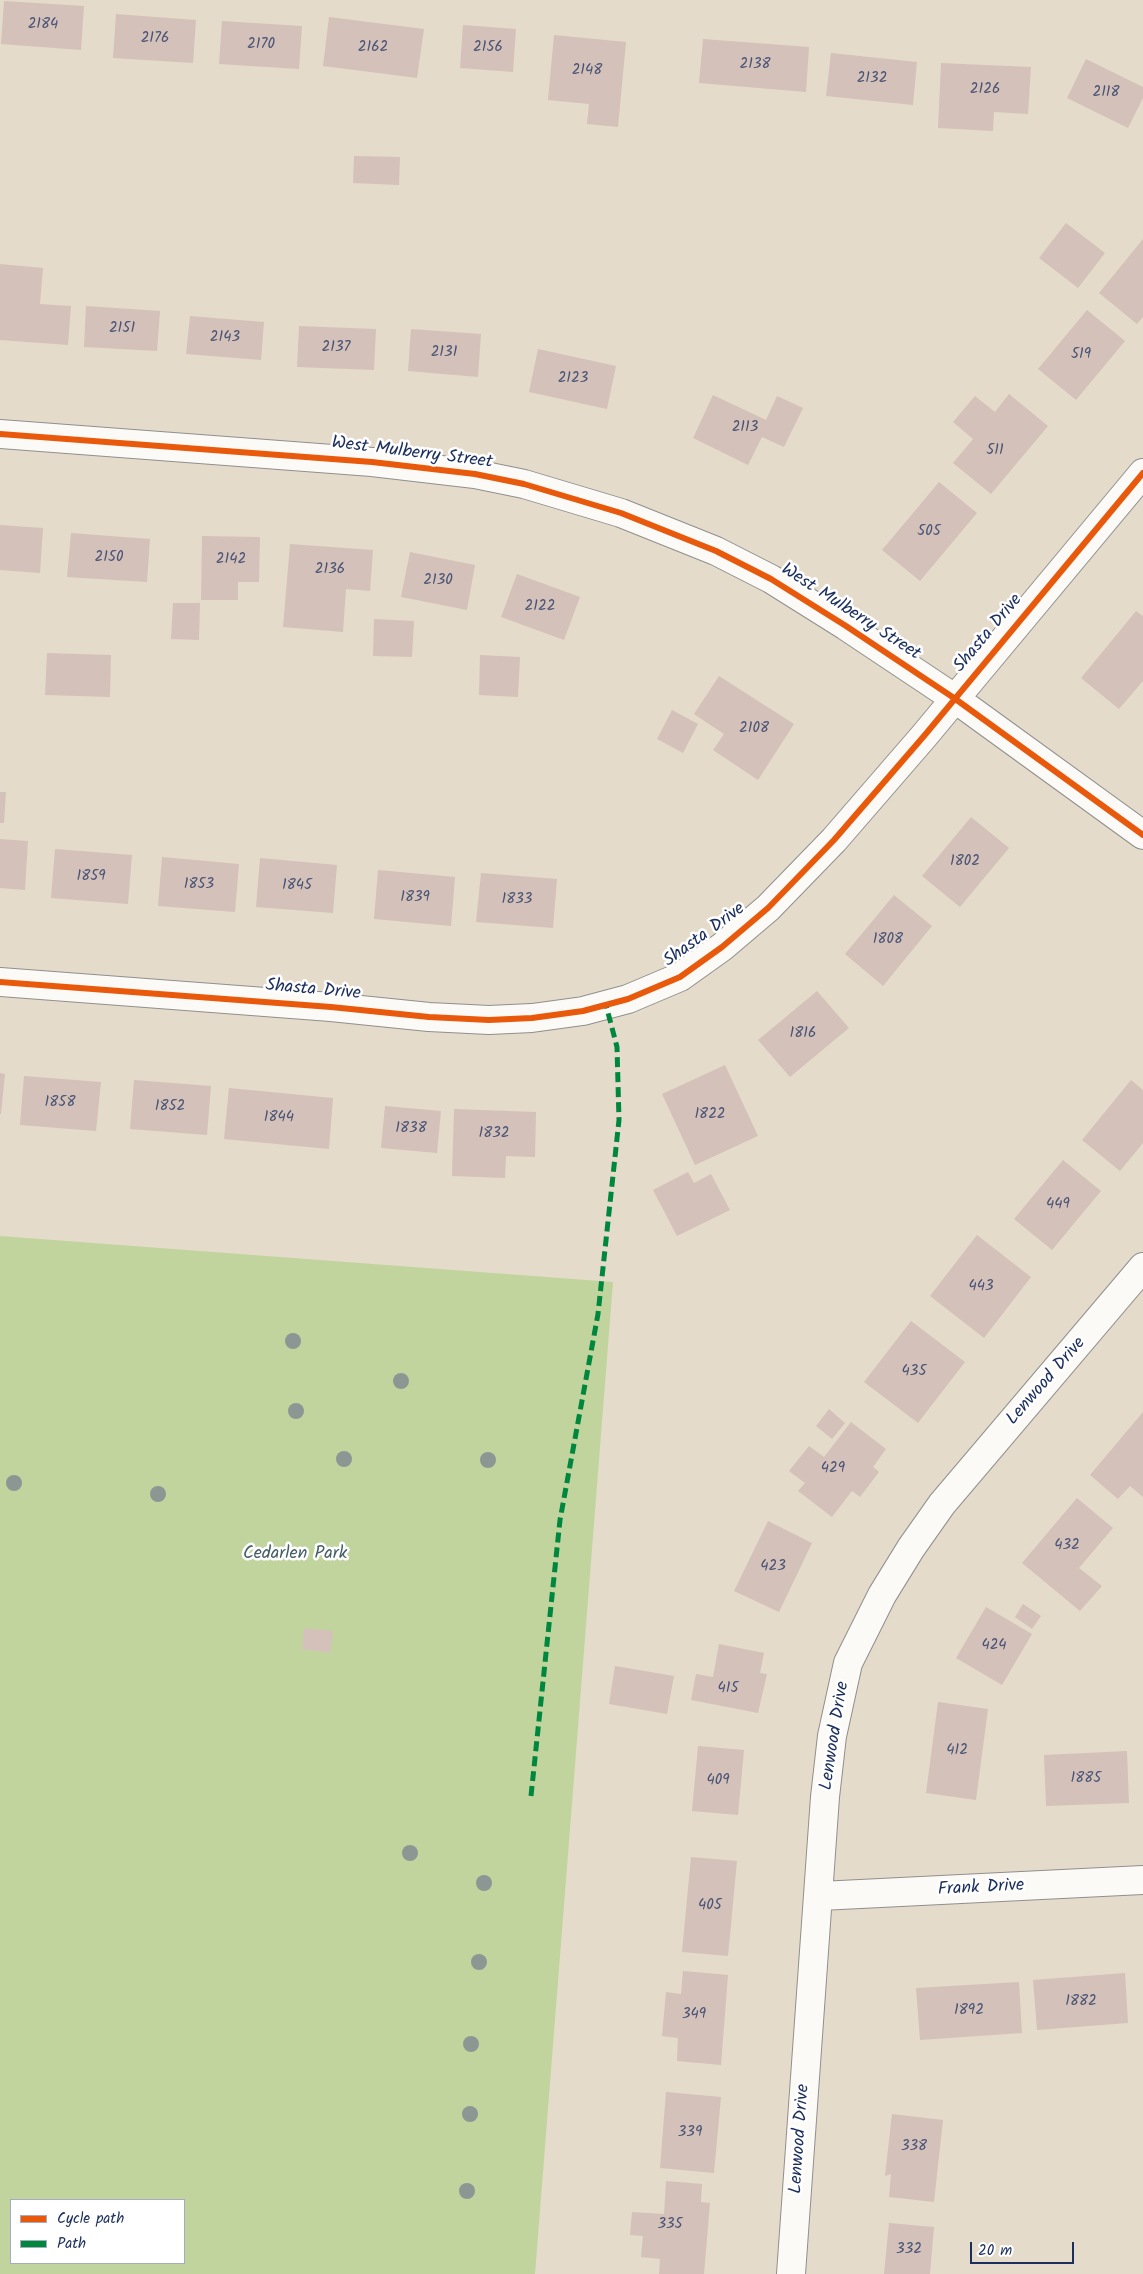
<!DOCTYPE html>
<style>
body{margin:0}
#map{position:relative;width:1143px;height:2274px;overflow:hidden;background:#e5dbca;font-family:Kalam,sans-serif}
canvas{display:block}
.legend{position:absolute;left:10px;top:2199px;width:175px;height:65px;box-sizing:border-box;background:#fff;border:1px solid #a4acbf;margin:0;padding:6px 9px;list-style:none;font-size:15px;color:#1b2f5e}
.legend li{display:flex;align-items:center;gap:10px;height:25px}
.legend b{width:25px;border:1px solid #a4acbf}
.scale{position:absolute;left:970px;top:2242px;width:104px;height:22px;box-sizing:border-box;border:2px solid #1b2f5e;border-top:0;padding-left:6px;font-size:15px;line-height:18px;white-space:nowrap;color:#1b2f5e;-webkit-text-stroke:4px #fff;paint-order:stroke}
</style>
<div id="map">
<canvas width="1143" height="2274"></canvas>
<ul class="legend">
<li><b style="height:6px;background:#e8590c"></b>Cycle path</li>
<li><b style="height:6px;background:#00873e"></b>Path</li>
</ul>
<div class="scale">20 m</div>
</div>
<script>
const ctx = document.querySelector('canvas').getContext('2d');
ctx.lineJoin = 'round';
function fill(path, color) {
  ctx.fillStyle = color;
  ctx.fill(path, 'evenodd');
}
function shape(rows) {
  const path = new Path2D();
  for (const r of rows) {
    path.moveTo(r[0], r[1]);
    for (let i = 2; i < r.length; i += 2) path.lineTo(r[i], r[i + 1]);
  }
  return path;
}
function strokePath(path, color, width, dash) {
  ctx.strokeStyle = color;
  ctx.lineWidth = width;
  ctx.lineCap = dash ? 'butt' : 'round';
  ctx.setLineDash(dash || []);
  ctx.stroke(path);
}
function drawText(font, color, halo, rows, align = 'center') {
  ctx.font = font + ' Kalam,sans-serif';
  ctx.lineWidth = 5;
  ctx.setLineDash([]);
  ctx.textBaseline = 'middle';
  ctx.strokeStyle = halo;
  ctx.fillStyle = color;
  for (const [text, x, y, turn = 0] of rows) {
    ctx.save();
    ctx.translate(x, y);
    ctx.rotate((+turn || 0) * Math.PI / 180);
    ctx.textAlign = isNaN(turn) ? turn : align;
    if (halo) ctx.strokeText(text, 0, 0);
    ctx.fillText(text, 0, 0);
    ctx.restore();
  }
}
const green = shape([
 [0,1236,613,1282,535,2274,0,2274],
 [11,2200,184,2200,184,2263,11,2263]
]);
const building = shape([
 [4,1,84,6,81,50,1,44],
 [116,14,196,20,193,63,113,58],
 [329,17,424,29,417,78,323,66],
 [222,21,302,26,299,69,219,64],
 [463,25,516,29,513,72,460,68],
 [554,35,626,42,618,127,587,124,589,104,548,100],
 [703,39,809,47,806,92,699,83],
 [831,53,917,62,913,105,826,96],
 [1086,59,1143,87,1143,98,1128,128,1067,98],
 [941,63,1031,67,1028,114,994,112,993,131,938,128],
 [354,156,400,157,399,185,353,183],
 [1066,223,1105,253,1078,288,1039,258],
 [1143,239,1143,317,1137,324,1099,293],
 [0,264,43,268,40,304,71,306,68,345,0,340],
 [86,306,160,311,157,351,84,347],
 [1087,310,1125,341,1076,400,1038,369],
 [190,316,264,322,261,360,186,354],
 [299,326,376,329,374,370,297,367],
 [411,329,481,334,478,377,408,371],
 [538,349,616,366,607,409,529,392],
 [1009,394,1048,426,991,494,953,463,973,439,953,422,975,396,995,412],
 [713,395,766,420,777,396,803,408,784,447,762,437,748,465,693,438],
 [939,482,977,513,920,581,882,550],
 [0,525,43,528,40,573,0,570],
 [71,533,150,539,147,582,67,577],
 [202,536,260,537,259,582,238,582,238,600,201,600],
 [290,544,373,550,370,591,346,589,343,632,283,627],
 [410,552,475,565,467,610,401,597],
 [517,574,580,597,564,640,501,617],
 [173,603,200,603,199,640,171,639],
 [1136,611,1143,616,1143,681,1119,709,1081,678],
 [374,619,414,621,412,657,373,656],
 [47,653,111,655,110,697,45,695],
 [480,655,520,657,518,697,479,695],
 [719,676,794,724,758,780,713,750,724,734,694,714],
 [672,710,698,724,683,753,657,739],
 [0,792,6,792,4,823,0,823],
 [971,817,1009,848,960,907,922,876],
 [0,839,28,841,25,890,0,888],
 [55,849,132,855,128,904,51,898],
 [162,857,239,864,235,912,158,906],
 [260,858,337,865,333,913,256,907],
 [378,870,455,877,451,926,374,919],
 [481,873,557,879,553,928,476,922],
 [894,895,932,926,883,986,845,954],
 [817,991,849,1028,790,1077,758,1040],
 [725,1065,758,1136,695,1165,662,1094],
 [0,1073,5,1074,1,1114,0,1114],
 [24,1076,101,1082,96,1131,20,1125],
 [134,1080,211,1086,207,1135,130,1129],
 [1131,1080,1143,1090,1143,1143,1120,1171,1082,1140],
 [229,1088,333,1098,329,1149,224,1139],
 [385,1106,441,1111,437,1153,381,1148],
 [454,1109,536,1112,535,1157,506,1156,505,1178,452,1176],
 [1063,1160,1101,1191,1052,1250,1014,1219],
 [688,1172,694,1183,711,1174,730,1210,677,1236,653,1190],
 [977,1235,1031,1277,984,1338,930,1296],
 [911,1321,965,1362,918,1423,864,1382],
 [829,1409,845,1423,832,1439,816,1426],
 [1143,1412,1143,1497,1130,1486,1118,1499,1090,1475],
 [851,1422,886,1449,873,1467,879,1472,860,1497,852,1491,832,1517,798,1491,805,1483,789,1471,809,1446,824,1457],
 [1077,1498,1113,1528,1079,1568,1102,1586,1080,1611,1022,1563],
 [768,1521,812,1543,779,1612,734,1591],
 [1023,1604,1041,1616,1032,1629,1015,1617],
 [986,1607,1032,1634,1002,1685,956,1658],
 [304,1628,333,1631,330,1653,302,1649],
 [719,1644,764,1653,760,1673,767,1674,758,1713,691,1700,696,1674,713,1677],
 [615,1666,674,1676,667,1714,609,1704],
 [938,1702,988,1709,976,1800,926,1793],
 [698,1746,744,1750,738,1815,692,1811],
 [1127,1751,1129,1803,1046,1806,1044,1755],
 [691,1857,737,1861,728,1956,682,1952],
 [683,1971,728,1975,721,2065,677,2061,678,2038,662,2036,666,1992,681,1994],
 [1125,1973,1128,2023,1037,2030,1033,1980],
 [1019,1982,1022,2033,920,2040,916,1988],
 [666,2092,721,2097,714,2173,660,2168],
 [892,2114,943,2120,934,2202,889,2197,891,2174,885,2176],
 [666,2181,702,2184,701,2202,710,2203,704,2274,659,2274,660,2259,641,2257,643,2236,630,2235,632,2212,664,2214],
 [889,2223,934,2227,930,2274,884,2274]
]);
const street = shape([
 [0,434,372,462,475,474,524,484,621,513,716,551,771,579,846,626,954,698,1143,835],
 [0,982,331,1007,429,1017,489,1020,532,1018,583,1011,628,999,680,977,722,947,768,908,834,840,924,736,1143,473],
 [820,1896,1143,1880],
 [791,2274,825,1797,832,1736,848,1663,882,1595,911,1548,942,1504,1143,1267]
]);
const quiet = shape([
 [531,1796,560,1520,598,1314,619,1120,617,1047,606,1005]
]);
const cycleway = shape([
 [0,434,372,462,475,474,524,484,621,513,716,551,771,579,846,626,954,698,1143,835],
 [0,982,331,1007,429,1017,489,1020,532,1018,583,1011,628,999,680,977,722,947,768,908,834,840,924,736,1143,473]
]);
const trees = [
 [293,1341],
 [401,1381],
 [296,1411],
 [344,1459],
 [488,1460],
 [14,1483],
 [158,1494],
 [410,1853],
 [484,1883],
 [479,1962],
 [471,2044],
 [470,2114],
 [467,2191]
];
const numberNames = [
 ["2184",43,25],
 ["2176",155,39],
 ["2170",261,45],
 ["2162",373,48],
 ["2156",488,48],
 ["2138",755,65],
 ["2148",587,71],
 ["2132",872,79],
 ["2126",985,90],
 ["2118",1106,93],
 ["2151",122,329],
 ["2143",225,338],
 ["2137",336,348],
 ["2131",444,353],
 ["519",1081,355],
 ["2123",573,379],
 ["2113",745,428],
 ["511",995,451],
 ["505",929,532],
 ["2150",109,558],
 ["2142",231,560],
 ["2136",330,570],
 ["2130",438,581],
 ["2122",540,607],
 ["2108",754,729],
 ["1802",965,862],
 ["1859",91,877],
 ["1853",199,885],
 ["1845",297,886],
 ["1839",415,898],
 ["1833",517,900],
 ["1808",888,940],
 ["1816",803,1034],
 ["1858",60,1103],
 ["1852",170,1107],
 ["1822",710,1115],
 ["1844",279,1118],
 ["1838",411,1129],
 ["1832",494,1134],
 ["449",1058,1205],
 ["443",981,1287],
 ["435",914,1372],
 ["429",833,1469],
 ["432",1067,1546],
 ["423",773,1567],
 ["424",994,1646],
 ["415",728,1689],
 ["412",957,1751],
 ["1885",1086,1779],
 ["409",718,1781],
 ["405",710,1906],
 ["1882",1081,2002],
 ["1892",969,2011],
 ["349",694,2015],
 ["339",690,2133],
 ["338",914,2147],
 ["335",670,2225],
 ["332",909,2250]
];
const streetNames = [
 ["West Mulberry Street",412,454,7],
 ["West Mulberry Street",850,613,33],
 ["Shasta Drive",989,634,-50],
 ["Shasta Drive",705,936,-36],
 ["Shasta Drive",313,991,5],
 ["Lenwood Drive",1047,1382,-49],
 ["Lenwood Drive",836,1736,-81],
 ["Frank Drive",981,1889,-3],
 ["Lenwood Drive",801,2139,-86]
];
const parkNames = [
 ["Cedarlen Park",295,1555]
];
fill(green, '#c1d49e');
fill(building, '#d4c1b9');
strokePath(street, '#908f8e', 30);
strokePath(street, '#fbfaf7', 28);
strokePath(quiet, '#00873e', 5, [10, 5]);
strokePath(cycleway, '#e8590c', 6);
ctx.fillStyle = '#8c9793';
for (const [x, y] of trees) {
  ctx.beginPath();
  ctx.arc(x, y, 8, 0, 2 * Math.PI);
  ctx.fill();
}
drawText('15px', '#495475', null, numberNames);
drawText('18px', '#1b2f5e', '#fff', streetNames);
drawText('18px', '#445f66', '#fff', parkNames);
</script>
